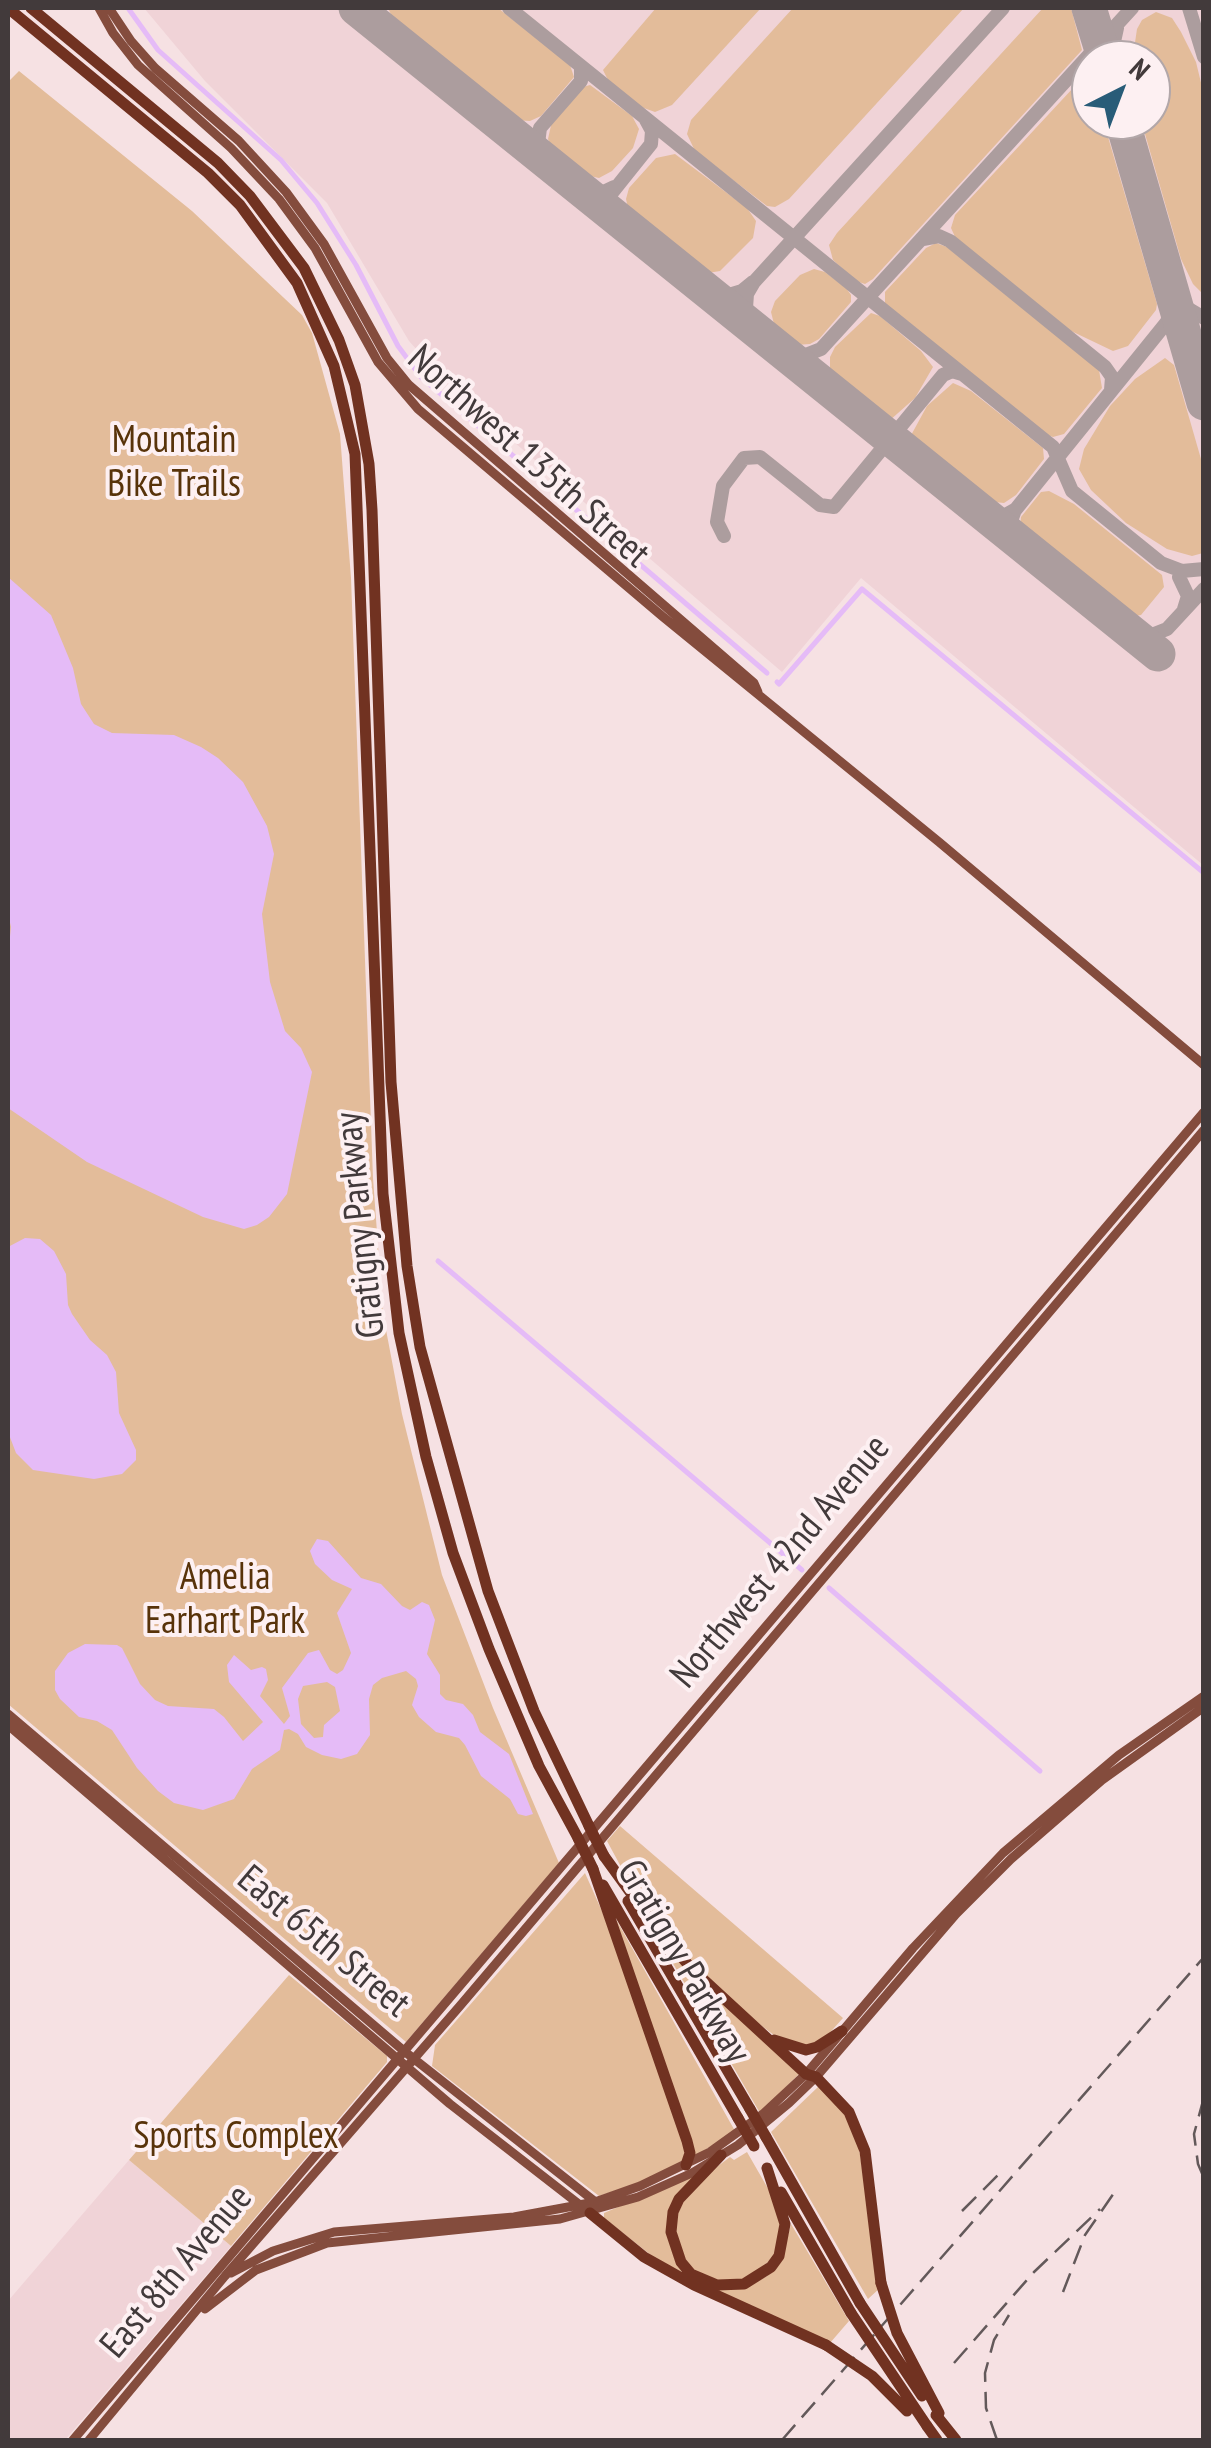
<!DOCTYPE html>
<style>
body{margin:0}
#map{position:relative;width:1211px;height:2448px;overflow:hidden;background:#f6e1e3;font-family:"PT Sans Narrow",sans-serif}
canvas{display:block}
.frame{position:absolute;inset:0;border:10px solid #423a3b;pointer-events:none}
.north{position:absolute;left:1071px;top:40px;width:100px;height:100px;box-sizing:border-box;background:#fdf0f2;border:2px solid #b2a7a9;border-radius:50%;rotate:42deg;font-size:28px;font-weight:700;line-height:40px;text-align:center;color:#423a3b}
.north::after{content:'';display:block;margin:auto;width:35px;height:45px;background:#285c78;clip-path:polygon(50% 0,100% 100%,50% 72%,0 100%)}
</style>
<div id="map">
<canvas width="1211" height="2448"></canvas>
<div class="frame"></div>
<div class="north">N</div>
</div>
<script>
const ctx = document.querySelector('canvas').getContext('2d');
ctx.lineJoin = 'round';
function fill(path, color) {
  ctx.fillStyle = color;
  ctx.fill(path, 'evenodd');
}
function shape(rows) {
  const path = new Path2D();
  for (const r of rows) {
    path.moveTo(r[0], r[1]);
    for (let i = 2; i < r.length; i += 2) path.lineTo(r[i], r[i + 1]);
  }
  return path;
}
function strokePath(path, color, width, dash) {
  ctx.strokeStyle = color;
  ctx.lineWidth = width;
  ctx.lineCap = dash ? 'butt' : 'round';
  ctx.setLineDash(dash || []);
  ctx.stroke(path);
}
function drawText(font, color, halo, rows, align = 'center') {
  ctx.font = font + ' "PT Sans Narrow",sans-serif';
  ctx.lineWidth = 8;
  ctx.setLineDash([]);
  ctx.textBaseline = 'middle';
  ctx.strokeStyle = halo;
  ctx.fillStyle = color;
  for (const [text, x, y, turn = 0] of rows) {
    ctx.save();
    ctx.translate(x, y);
    ctx.rotate((+turn || 0) * Math.PI / 180);
    ctx.textAlign = isNaN(turn) ? turn : align;
    if (halo) ctx.strokeText(text, 0, 0);
    ctx.fillText(text, 0, 0);
    ctx.restore();
  }
}
const built = shape([
 [144,8,1203,8,1203,865,861,578,782,672,451,388,409,341,327,203,205,81],
 [1091,60,1151,60,1151,120,1091,120],
 [129,2160,231,2246,65,2440,8,2440,8,2301]
]);
const green = shape([
 [388,8,498,8,570,65,574,77,541,116,530,121,515,120,395,23],
 [656,8,761,8,672,105,655,112,641,107,608,80,603,70],
 [793,8,964,8,789,199,775,207,767,206,695,151,687,134,691,120],
 [1043,8,1071,8,1082,50,873,279,865,284,856,281,833,260,829,245,837,233],
 [1156,12,1172,18,1181,32,1196,62,1203,91,1203,294,1193,284,1181,259,1141,120,1151,120,1151,60,1132,60,1133,56,1137,29,1142,20],
 [19,71,192,211,302,315,312,333,340,434,351,578,373,1178,383,1314,402,1414,442,1575,493,1708,559,1863,406,2042,8,1704,8,82],
 [1087,73,1091,78,1091,120,1103,120,1157,304,1156,310,1128,346,1113,351,1067,329,957,241,951,228,955,215],
 [590,85,632,116,639,129,633,148,612,171,599,178,581,174,553,151,548,139,552,121,583,87],
 [675,154,747,208,756,221,753,238,720,271,708,273,696,267,632,215,628,208,626,199,629,188,656,158],
 [936,243,947,247,1099,370,1102,388,1064,434,1053,437,1045,434,885,304,885,292,926,248],
 [814,269,825,272,846,288,851,295,851,302,819,339,810,344,796,345,776,332,771,312,775,301,800,275],
 [871,313,880,316,921,351,933,367,915,398,889,421,838,381,830,368,830,357,835,347],
 [1165,358,1174,365,1203,466,1203,553,1192,556,1167,549,1126,523,1091,490,1079,469,1084,449,1110,406,1135,379],
 [953,383,971,391,1043,448,1044,459,1016,495,1004,503,985,501,909,439,927,406],
 [1049,491,1074,504,1162,575,1164,587,1141,615,1129,617,1020,527,1021,517,1041,492],
 [620,1826,843,2018,825,2038,807,2046,783,2042,746,2014,678,1948,633,1889,607,1841],
 [585,1873,617,1945,686,2143,683,2163,653,2178,599,2196,432,2066,435,2045],
 [613,1914,735,2131,694,2157],
 [654,1931,799,2074,760,2113,706,2020],
 [289,1975,387,2056,387,2062,231,2246,129,2160],
 [819,2086,845,2114,859,2148,880,2288,868,2299,771,2132],
 [747,2152,774,2199,780,2217,780,2243,772,2259,746,2280,723,2282,695,2272,678,2250,675,2221,682,2201,710,2172,730,2157,734,2160],
 [696,2174,669,2233,675,2260,688,2275,657,2260,604,2218,604,2213],
 [791,2224,849,2321,830,2343,712,2290,745,2288,767,2276,782,2259]
]);
const water = shape([
 [8,577,51,615,73,668,81,704,94,724,112,733,174,735,201,747,218,758,243,782,267,826,274,854,262,914,270,982,285,1031,301,1048,312,1072,287,1194,269,1217,257,1225,244,1229,203,1217,87,1162,8,1108,8,956,11,927,8,914],
 [25,1238,40,1239,54,1251,66,1274,68,1305,72,1314,90,1340,107,1355,116,1372,119,1413,136,1450,136,1460,122,1474,94,1479,33,1470,16,1453,8,1432,8,1247],
 [317,1539,328,1541,361,1578,381,1584,402,1606,410,1610,422,1602,429,1605,435,1620,427,1654,440,1675,440,1694,446,1700,463,1704,473,1715,480,1732,509,1754,533,1814,526,1816,518,1814,510,1799,481,1776,465,1745,459,1738,436,1732,419,1717,412,1705,418,1686,416,1679,406,1671,382,1678,373,1685,369,1699,370,1735,357,1754,341,1759,322,1755,306,1747,298,1734,289,1729,284,1730,280,1750,252,1769,234,1799,203,1810,174,1803,158,1791,137,1768,112,1730,97,1721,79,1717,60,1699,55,1690,55,1671,68,1653,85,1644,117,1645,122,1648,140,1684,155,1700,168,1706,214,1709,224,1717,243,1741,263,1722,229,1682,227,1665,234,1655,251,1670,262,1667,266,1669,268,1680,260,1696,284,1724,290,1716,282,1688,308,1653,319,1650,330,1670,337,1674,343,1670,351,1653,337,1613,352,1589,332,1580,315,1564,310,1551],
 [327,1682,335,1687,340,1711,324,1725,323,1737,314,1738,301,1724,298,1699,303,1686]
]);
const canal = shape([
 [128,8,158,50,281,160,317,203,356,265,398,346,421,377,767,673],
 [777,682,779,684,862,589,1204,873],
 [438,1261,802,1570],
 [829,1588,1040,1771]
]);
const taxiway = shape([
 [509,8,1053,447,1072,491,1161,563,1182,571,1204,569],
 [1189,8,1204,57],
 [372,20,374,8],
 [1110,60,1117,28],
 [543,158,538,144,540,128,581,81,581,66],
 [580,188,599,194,614,187],
 [617,218,610,206,611,194,651,144,652,131,646,120],
 [923,239,939,236,950,241,1105,367,1112,377,1111,390],
 [703,287,729,295,742,291,753,282],
 [1171,288,1182,305,1204,318],
 [761,334,751,323,746,308,747,294,754,282,1003,8],
 [785,353,798,358,821,349,1132,8],
 [1015,510,1010,524,1016,540],
 [986,516,1000,518,1016,509,1167,322,1174,297],
 [724,536,717,522,723,486,744,458,760,457,820,505,834,507,943,375,952,371,962,374],
 [1179,577,1188,596,1184,609],
 [1139,640,1167,629,1204,589]
]);
const runway = shape([
 [356,8,1158,654],
 [1089,8,1105,60],
 [1122,120,1204,403]
]);
const major = shape([
 [99,8,113,33,138,65,231,148,279,199,315,248,378,362,418,409,662,616,939,842,1204,1065],
 [109,8,131,41,155,68,239,141,286,192,324,244,387,358,409,385,754,683,758,692],
 [8,1714,404,2051,598,2204],
 [8,1725,450,2104,580,2205],
 [231,2273,273,2251,334,2232,514,2217,595,2202,640,2186,710,2152,763,2114,806,2074,913,1948,1003,1853,1119,1755,1204,1696],
 [205,2309,256,2270,327,2243,560,2219,638,2197,692,2173,738,2145,789,2103,816,2077,956,1914,1011,1859,1102,1780,1204,1707],
 [73,2440,1204,1112],
 [89,2440,225,2276,459,2007,1204,1130]
]);
const highway = shape([
 [8,8,208,173,240,205,297,283,334,366,355,454,383,1194,399,1333,426,1457,453,1553,489,1649,539,1766,578,1838],
 [31,8,218,163,250,196,304,268,339,340,355,385,369,464,372,510,391,1082,407,1266,420,1347,488,1591,534,1711,589,1826],
 [604,1856,654,1925,691,1968,806,2074,816,2077,849,2112,865,2151,881,2283],
 [593,1869,687,2141,690,2153,686,2165],
 [603,1885,738,2118],
 [628,1901,750,2109],
 [774,2040,806,2050,817,2047,842,2031],
 [766,2137,860,2303],
 [721,2155,679,2199,673,2212,671,2232,681,2262,691,2274,717,2285,744,2284,771,2267,779,2256,785,2224,767,2168],
 [781,2192,851,2313],
 [590,2213,644,2257,694,2285,826,2345],
 [936,2415,956,2440],
 [927,2426,937,2440]
]);
const rail = shape([
 [1204,2097,1194,2134,1198,2164,1204,2178],
 [962,2211,1004,2169],
 [1063,2292,1085,2235,1116,2190],
 [954,2363,1034,2272,1100,2209],
 [782,2440,1204,1957],
 [997,2440,986,2408,985,2373,994,2340,1009,2315]
]);
const highwayBridge = shape([
 [589,1826,604,1856],
 [578,1838,593,1869],
 [750,2109,766,2137],
 [738,2118,754,2146],
 [881,2283,897,2333,939,2413],
 [860,2303,922,2396],
 [851,2313,927,2426],
 [826,2345,872,2376,907,2411]
]);
const parkNames = [
 ["Mountain",174,441],
 ["Bike Trails",174,485],
 ["Amelia",225,1578],
 ["Earhart Park",225,1622],
 ["Sports Complex",236,2137]
];
const streetNames = [
 ["Northwest 135th Street",528,457,42],
 ["Gratigny Parkway",361,1225,-96],
 ["Northwest 42nd Avenue",781,1562,-50],
 ["East 65th Street",323,1942,40],
 ["Gratigny Parkway",683,1962,60],
 ["East 8th Avenue",177,2272,-50]
];
fill(built, '#f0d3d7');
fill(green, '#e3bc9a');
fill(water, '#e5bbf7');
strokePath(canal, '#e5bbf7', 5);
strokePath(taxiway, '#ac9d9e', 14);
strokePath(runway, '#ac9d9e', 35);
strokePath(major, '#844c3d', 9);
strokePath(highway, '#713221', 11);
strokePath(rail, '#63595a', 2.5, [20, 10]);
strokePath(highwayBridge, '#713221', 11);
drawText('38px', '#58330a', '#fdf0f2', parkNames);
drawText('38px', '#423a3b', '#fdf0f2', streetNames);
</script>
